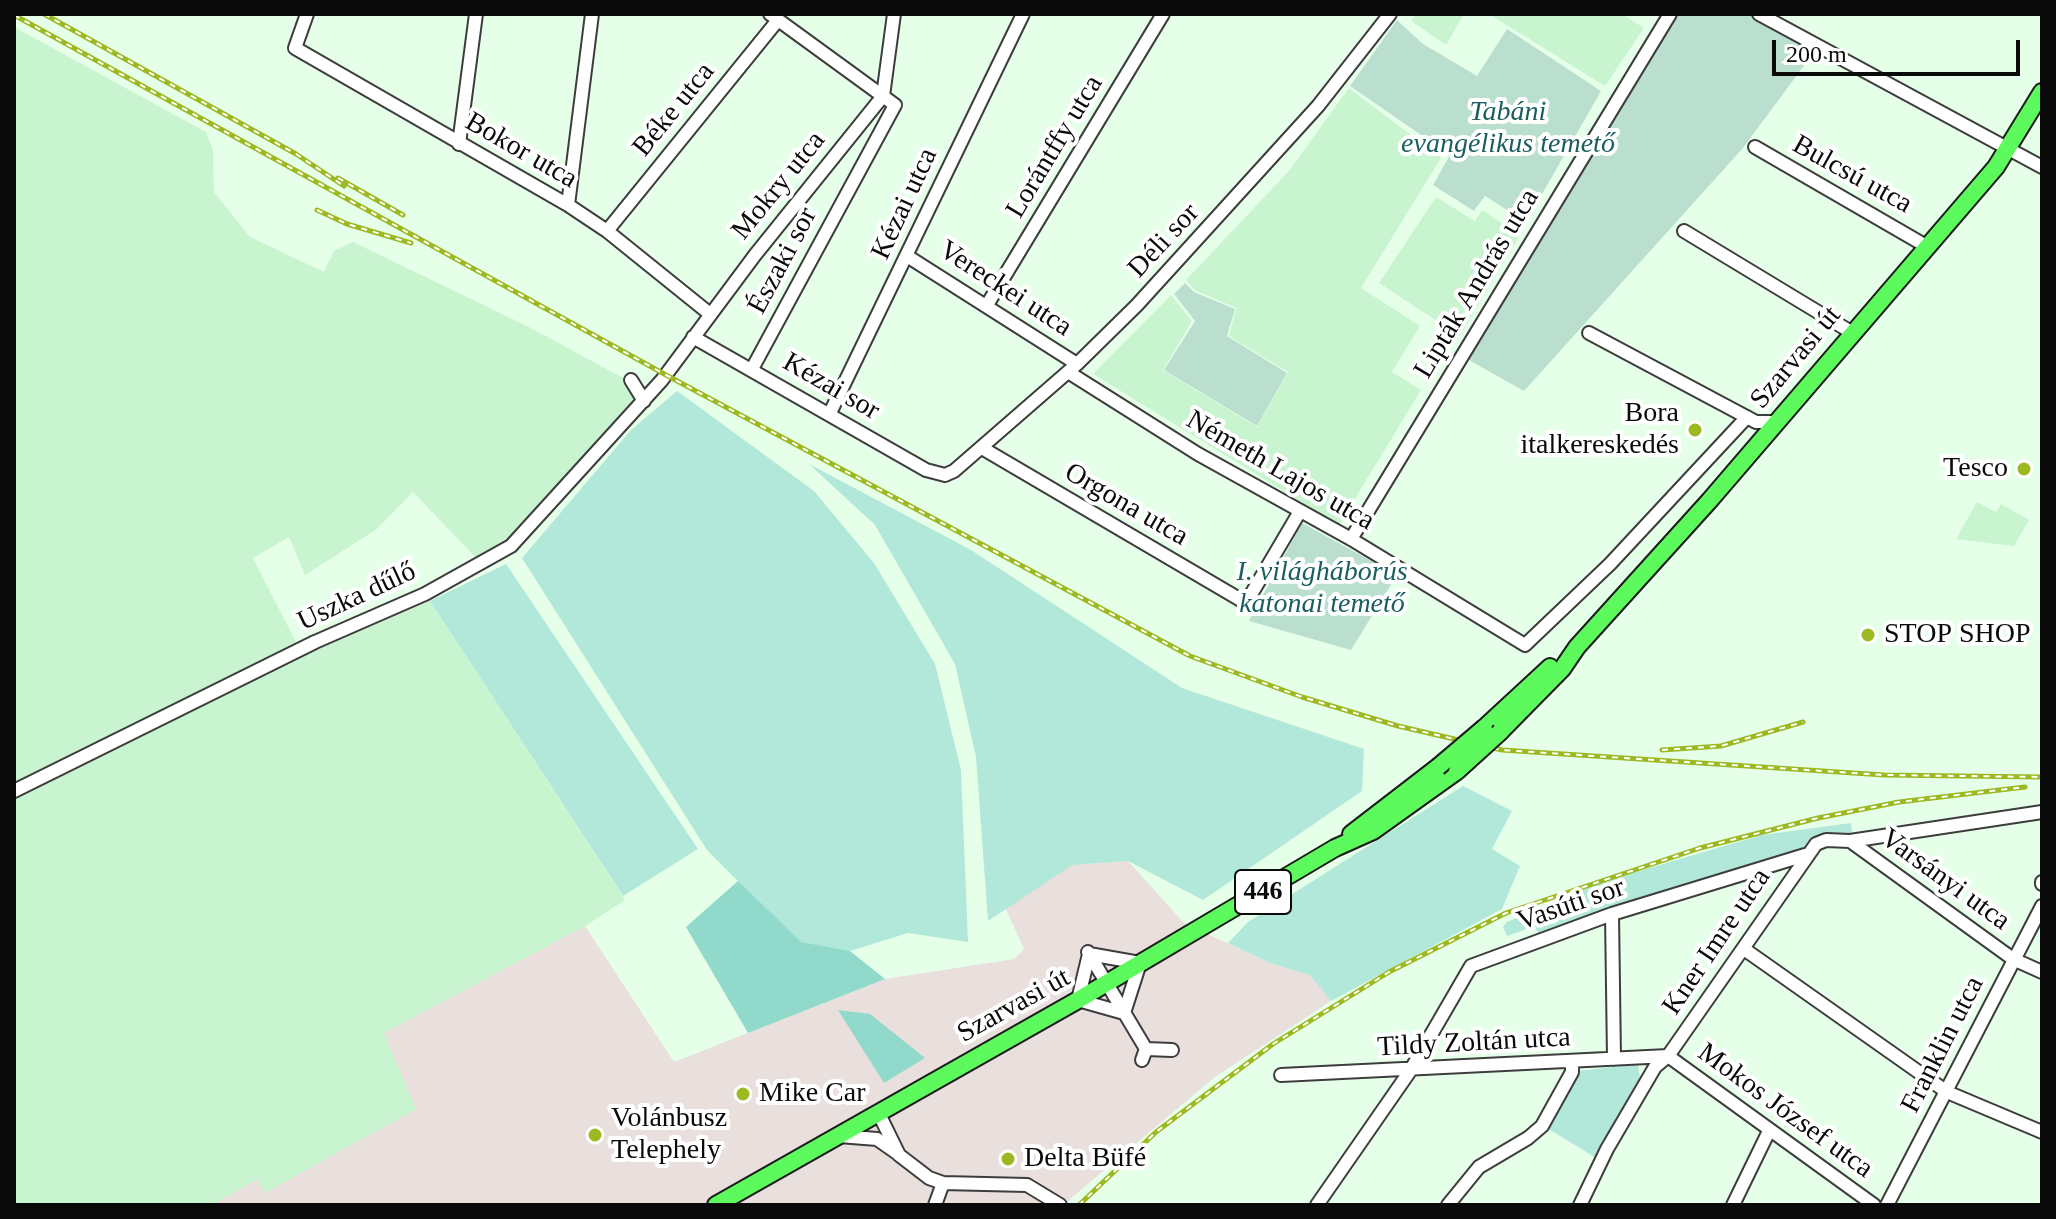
<!DOCTYPE html>
<meta charset="utf-8">
<style>
body{margin:0}
#map{position:relative;width:2056px;height:1219px;overflow:hidden;background:#e6ffe8;font-family:Georgia,serif}
canvas{display:block}
.frame{position:absolute;inset:0;border:16px solid #0a0a0a;pointer-events:none}
.scale{position:absolute;left:1772px;top:40px;width:248px;height:36px;box-sizing:border-box;border:4px solid #0a0a0a;border-top:0;padding-left:10px;font-size:24px;line-height:28px;white-space:nowrap;color:#0a0a0a;-webkit-text-stroke:6px #fff;paint-order:stroke}
</style>
<div id="map">
<canvas width="2056" height="1219"></canvas>
<div class="frame"></div>
<div class="scale">200 m</div>
</div>
<script>
const ctx = document.querySelector('canvas').getContext('2d');
ctx.lineJoin = 'round';
function fill(path, color) {
  ctx.fillStyle = color;
  ctx.fill(path, 'evenodd');
}
function shape(rows) {
  const path = new Path2D();
  for (const r of rows) {
    path.moveTo(r[0], r[1]);
    for (let i = 2; i < r.length; i += 2) path.lineTo(r[i], r[i + 1]);
  }
  return path;
}
function strokePath(path, color, width, dash) {
  ctx.strokeStyle = color;
  ctx.lineWidth = width;
  ctx.lineCap = dash ? 'butt' : 'round';
  ctx.setLineDash(dash || []);
  ctx.stroke(path);
}
function drawText(font, color, halo, rows, align = 'center') {
  ctx.font = font + ' Georgia,serif';
  ctx.lineWidth = 8;
  ctx.setLineDash([]);
  ctx.textBaseline = 'middle';
  ctx.strokeStyle = halo;
  ctx.fillStyle = color;
  for (const [text, x, y, turn = 0] of rows) {
    ctx.save();
    ctx.translate(x, y);
    ctx.rotate((+turn || 0) * Math.PI / 180);
    ctx.textAlign = isNaN(turn) ? turn : align;
    if (halo) ctx.strokeText(text, 0, 0);
    ctx.fillText(text, 0, 0);
    ctx.restore();
  }
}
const industrial = shape([
 [1128,861,1184,923,1270,963,1310,975,1331,1001,1215,1077,1063,1205,212,1205,257,1179,265,1192,415,1109,383,1033,585,926,674,1062,885,979,1014,959,1024,949,1005,907,1071,865]
]);
const farmland = shape([
 [1416,14,1464,14,1446,45,1411,21],
 [1489,14,1622,14,1644,28,1605,86],
 [14,27,206,132,213,150,214,192,250,237,324,272,334,251,353,242,529,327,625,379,637,400,510,541,479,561,413,492,377,529,305,575,289,537,253,558,303,656,430,601,625,900,585,926,384,1033,416,1109,265,1193,257,1179,212,1205,14,1205],
 [1349,88,1441,158,1361,288,1420,326,1392,372,1421,390,1339,525,1093,374,1171,295,1192,321,1163,370,1257,427,1288,372,1229,336,1236,308,1195,290,1186,280,1288,172],
 [1436,197,1475,221,1482,210,1520,235,1460,336,1379,283],
 [1977,502,1996,512,2001,504,2029,520,2014,546,1956,539]
]);
const green = shape([
 [677,391,814,491,874,563,935,664,961,770,968,942,908,933,850,951,798,942,707,850,522,558,631,430],
 [809,464,971,550,1182,688,1364,749,1362,791,1203,900,1128,861,1072,865,988,921,976,757,955,664,875,525],
 [506,564,698,849,623,896,430,601],
 [1463,786,1512,811,1492,849,1520,866,1502,909,1331,1001,1310,975,1270,963,1228,943,1248,922],
 [1851,823,1853,839,1539,937,1535,926,1507,936,1503,927,1507,922,1602,882,1680,859,1762,835],
 [1638,1064,1640,1078,1596,1158,1547,1128,1578,1071]
]);
const forest = shape([
 [738,881,801,942,850,951,885,979,748,1033,686,927],
 [838,1010,870,1014,925,1058,884,1083]
]);
const cemetery = shape([
 [1672,14,1759,14,1817,48,1743,148,1524,391,1467,359],
 [1397,20,1423,44,1477,76,1507,29,1601,91,1526,222,1485,196,1474,211,1433,185,1450,155,1350,86],
 [1185,283,1194,292,1235,309,1227,336,1287,373,1257,426,1164,370,1195,321,1174,294],
 [1302,523,1397,575,1351,650,1249,621]
]);
const minor = shape([
 [307,14,295,48,568,205,607,231,710,314],
 [1759,14,2042,167],
 [459,144,476,14],
 [1755,147,1926,246],
 [568,205,592,14],
 [607,231,778,20],
 [1684,231,1851,332],
 [907,256,1077,364],
 [987,305,1163,14],
 [1589,333,1756,422,1776,422],
 [693,337,926,470,945,475,954,471,1077,364,1137,305,1318,106,1390,14],
 [752,369,895,105,770,14],
 [1068,372,1198,454,1351,539,1525,645,1610,564,1747,417],
 [631,380,644,401],
 [830,413,1023,14],
 [982,448,1246,603,1299,513],
 [1351,539,1670,14],
 [14,791,315,642,425,594,511,546,662,380,755,255,883,96,894,14],
 [1850,841,2042,812],
 [2042,882,2042,884],
 [1612,914,1614,1059],
 [1744,949,1947,1092,2042,1132],
 [1088,952,1146,1049,1142,1060],
 [1089,954,1140,963,1124,1013,1078,1000,1089,954],
 [1146,1049,1172,1050],
 [1668,1056,1874,1205],
 [1281,1075,1668,1056],
 [878,1112,899,1155,929,1178,943,1183,1027,1185,1060,1205],
 [839,1136,877,1139,897,1153],
 [935,1205,943,1183],
 [1317,1205,1410,1071,1471,966,1612,914,1805,855],
 [1448,1205,1479,1167,1528,1138,1542,1126,1572,1072,1572,1063],
 [1580,1205,1607,1149,1655,1067,1668,1056,1816,844,1826,840,1850,841,2013,959,2042,972],
 [1733,1205,1769,1131],
 [1887,1205,2042,906]
]);
const major = shape([
 [1484,728,1550,667],
 [1500,732,1562,669,1577,647,1710,500,1996,167,2042,92],
 [1351,834,1438,767],
 [716,1205,1078,1000,1335,848,1373,831,1457,771]
]);
const rail = shape([
 [44,14,296,154,344,186],
 [14,15,666,375,1190,656,1302,697,1398,726,1502,750,1884,775,2042,777],
 [338,178,403,215],
 [317,210,347,224,411,243],
 [1662,750,1721,746,1803,722],
 [1079,1205,1156,1132,1273,1044,1389,972,1506,913,1700,848,1818,818,1899,802,2025,787]
]);
const majorBridge = shape([
 [1438,767,1484,728],
 [1457,771,1500,732]
]);
const markers = [
 [1695,430,8,"#9cb922"],
 [2024,469,8,"#9cb922"],
 [1868,635,8,"#9cb922"],
 [743,1094,8,"#9cb922"],
 [595,1135,8,"#9cb922"],
 [1008,1159,8,"#9cb922"]
];
const shields = [
 [1263,892,56]
];
const shieldNames = [
 ["446",1263,892]
];
const streetNames = [
 ["Béke utca",674,110,-51],
 ["Lorántffy utca",1055,147,-59],
 ["Bokor utca",521,151,30],
 ["Bulcsú utca",1852,175,29],
 ["Mokry utca",779,186,-51],
 ["Kézai utca",905,204,-65],
 ["Déli sor",1164,241,-47],
 ["Északi sor",783,261,-62],
 ["Lipták András utca",1477,284,-59],
 ["Vereckei utca",1005,289,33],
 ["Szarvasi út",1796,358,-50],
 ["Kézai sor",831,387,30],
 ["Németh Lajos utca",1280,471,30],
 ["Orgona utca",1126,505,30],
 ["Uszka dűlő",357,597,-25],
 ["Varsányi utca",1945,880,36],
 ["Vasúti sor",1571,905,-19],
 ["Kner Imre utca",1717,942,-56],
 ["Szarvasi út",1014,1006,-29],
 ["Tildy Zoltán utca",1474,1043,-3],
 ["Franklin utca",1943,1045,-63],
 ["Mokos József utca",1785,1111,36]
];
const parkNames = [
 ["Tabáni",1508,113],
 ["evangélikus temető",1508,145],
 ["I. világháborús",1322,573],
 ["katonai temető",1322,605]
];
const poiNames = [
 ["Bora",1679,414,"right"],
 ["italkereskedés",1679,446,"right"],
 ["Tesco",2008,469,"right"],
 ["STOP SHOP",1884,635],
 ["Mike Car",759,1094],
 ["Volánbusz",611,1119],
 ["Telephely",611,1151],
 ["Delta Büfé",1024,1159]
];
fill(industrial, '#e9dfdd');
fill(farmland, '#c8f4cf');
fill(green, '#b1e8d9');
fill(forest, '#91d9ca');
fill(cemetery, '#badfcf');
strokePath(minor, '#3d3d3d', 16);
strokePath(major, '#1b1b1b', 20);
strokePath(minor, '#fff', 12);
strokePath(major, '#5cfa5c', 16);
strokePath(rail, '#9cb922', 5);
strokePath(rail, '#fff', 2, [6]);
strokePath(majorBridge, '#1b1b1b', 20, []);
strokePath(majorBridge, '#5cfa5c', 16);
for (const [x, y, r, color] of markers) {
  const dot = new Path2D();
  dot.arc(x, y, r, 0, 2 * Math.PI);
  ctx.fillStyle = color;
  ctx.fill(dot);
  strokePath(dot, '#fff', 3);
}
for (const [x, y, w] of shields) {
  const box = new Path2D();
  box.roundRect(x - w / 2, y - 22, w, 44, 6);
  ctx.fillStyle = '#fff';
  ctx.fill(box);
  strokePath(box, '#0a0a0a', 2);
}
drawText('bold 26px', '#0a0a0a', null, shieldNames);
drawText('28px', '#0a0a0a', '#fff', streetNames);
drawText('italic 28px', '#1b5e60', '#fff', parkNames);
drawText('28px', '#0a0a0a', '#fff', poiNames, 'left');
</script>
